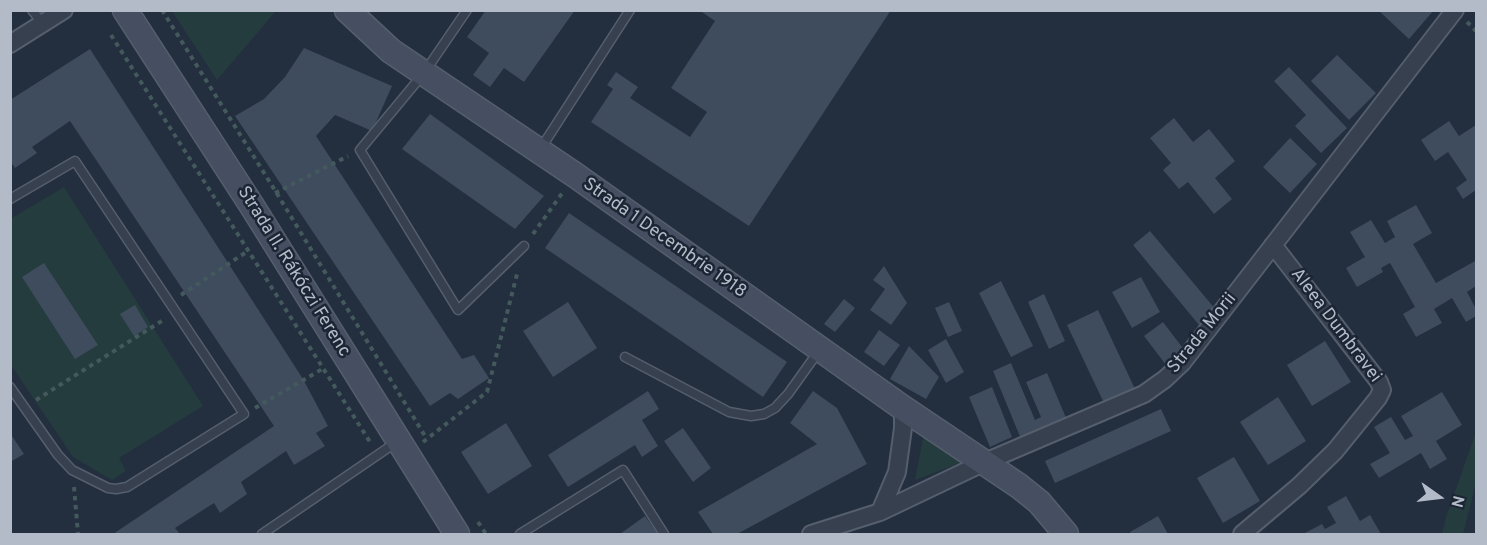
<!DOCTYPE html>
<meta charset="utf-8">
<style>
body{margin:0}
#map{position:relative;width:1487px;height:545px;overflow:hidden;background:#232e3e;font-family:Overpass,sans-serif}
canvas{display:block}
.frame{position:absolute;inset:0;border:12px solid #b3bbc9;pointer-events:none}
.north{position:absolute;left:1409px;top:467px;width:60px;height:60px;-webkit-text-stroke:4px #1c2533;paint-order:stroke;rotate:104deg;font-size:16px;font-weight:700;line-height:24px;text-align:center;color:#b3bbc9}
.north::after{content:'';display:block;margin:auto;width:21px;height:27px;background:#b3bbc9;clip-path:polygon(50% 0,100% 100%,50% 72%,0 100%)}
</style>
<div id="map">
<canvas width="1487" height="545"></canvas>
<div class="frame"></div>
<div class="north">N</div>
</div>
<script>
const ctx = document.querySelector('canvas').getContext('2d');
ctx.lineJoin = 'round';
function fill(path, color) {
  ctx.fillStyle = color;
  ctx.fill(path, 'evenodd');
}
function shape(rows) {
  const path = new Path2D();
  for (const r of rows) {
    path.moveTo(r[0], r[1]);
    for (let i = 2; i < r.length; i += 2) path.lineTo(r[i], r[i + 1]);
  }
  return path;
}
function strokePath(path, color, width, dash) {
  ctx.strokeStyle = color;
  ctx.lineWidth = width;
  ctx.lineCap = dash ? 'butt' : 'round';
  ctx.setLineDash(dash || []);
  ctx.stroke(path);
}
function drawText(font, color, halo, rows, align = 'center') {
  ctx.font = font + ' Overpass,sans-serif';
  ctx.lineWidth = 5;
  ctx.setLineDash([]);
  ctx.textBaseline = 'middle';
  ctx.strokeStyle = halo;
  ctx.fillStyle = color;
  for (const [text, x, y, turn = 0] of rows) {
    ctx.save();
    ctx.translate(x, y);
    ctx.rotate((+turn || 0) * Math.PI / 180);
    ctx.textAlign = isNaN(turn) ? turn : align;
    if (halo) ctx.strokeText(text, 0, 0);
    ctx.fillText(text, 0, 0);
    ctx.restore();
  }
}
const green = shape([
 [172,11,276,11,217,80],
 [64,187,203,406,119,458,126,471,112,480,73,457,11,365,10,219],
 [1476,432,1476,483,1463,534,1442,534,1446,517],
 [924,433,963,462,915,480]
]);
const building = shape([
 [486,10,575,10,524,82,504,68,490,87,473,75,489,53,467,37],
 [699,10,891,10,749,226,591,122,613,89,607,85,616,72,638,87,630,98,690,137,707,112,671,88,715,21],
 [1378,10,1434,10,1409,39],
 [304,48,392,86,372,131,335,115,316,136,462,359,474,355,489,378,458,399,450,393,430,406,235,116,264,99,285,77],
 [90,49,303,379,328,426,316,433,325,446,294,465,286,451,241,482,247,494,220,513,214,503,175,528,180,534,113,534,274,426,70,121,32,147,37,153,15,168,10,161,10,100],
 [1337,55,1376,93,1349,120,1311,81],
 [1289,67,1347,128,1321,153,1295,126,1306,115,1274,81],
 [430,114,544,196,515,229,402,149],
 [1174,118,1193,142,1209,129,1235,161,1215,178,1232,199,1214,214,1188,182,1179,189,1163,170,1171,163,1150,138],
 [1449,121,1459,136,1476,125,1476,190,1463,199,1456,188,1467,180,1448,152,1435,161,1421,140],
 [1290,138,1317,164,1290,193,1263,167],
 [1416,205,1432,233,1413,244,1436,283,1475,261,1476,264,1476,286,1467,292,1476,309,1476,316,1466,322,1452,298,1434,309,1442,323,1416,337,1403,314,1415,307,1390,263,1381,268,1383,272,1357,287,1346,268,1365,257,1350,232,1371,220,1385,243,1395,237,1387,221],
 [569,213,787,362,763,397,545,248],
 [1150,231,1216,310,1199,325,1133,245],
 [44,263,98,345,75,359,22,277],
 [884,266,907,303,891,325,870,310,885,289,873,280],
 [1141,277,1160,312,1132,328,1112,292],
 [1001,281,1033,346,1011,357,979,293],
 [1044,294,1065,341,1049,349,1028,302],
 [844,299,855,308,835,332,824,324],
 [568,302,597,348,553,377,523,331],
 [949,302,962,331,948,337,935,308],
 [135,305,148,327,134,336,120,314],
 [1098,310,1135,389,1104,403,1067,325],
 [1163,322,1185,351,1166,365,1144,336],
 [879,330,900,345,884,366,864,352],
 [946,339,964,372,946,383,928,350],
 [1325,341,1351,382,1312,406,1287,365],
 [909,346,939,377,926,399,890,379],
 [1011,363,1035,420,1041,417,1026,382,1047,373,1067,420,1021,439,993,371],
 [992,387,1012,437,990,447,969,397],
 [648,391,659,409,642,420,658,446,642,457,635,445,568,487,548,455],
 [813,391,837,408,867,464,737,534,713,534,698,512,817,444,790,423],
 [1442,392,1462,425,1436,441,1447,459,1430,469,1421,453,1379,478,1370,464,1390,453,1374,427,1391,417,1405,440,1413,436,1401,416],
 [1278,397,1306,441,1268,465,1240,422],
 [1161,409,1171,431,1055,483,1045,461],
 [506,423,532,466,488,494,461,452],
 [683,428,711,468,693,482,664,441],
 [10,433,24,454,10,462],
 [1234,457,1260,501,1223,523,1197,478],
 [1346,496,1360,521,1370,515,1381,534,1303,534,1322,524,1325,529,1336,523,1327,507],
 [645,516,658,534,620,534],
 [1158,516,1168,534,1131,534,1130,532]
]);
const path = shape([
 [162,10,276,192,425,436],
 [1467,22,1476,31],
 [111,35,370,442],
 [275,193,348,156],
 [533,234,563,192],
 [181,295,248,251],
 [36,400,165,319],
 [255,408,324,368],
 [423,442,487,392,517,274],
 [74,487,78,534],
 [478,522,486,534]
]);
const lane = shape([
 [32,10,43,24],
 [467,10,424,73,360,150,458,310,524,246],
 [541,148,630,10],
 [10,199,75,161,244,414,127,487,116,489,108,488,72,470,58,455,10,387],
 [625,357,729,412,751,416,764,414,775,408,788,394,818,352],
 [262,534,398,441],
 [520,534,623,470,664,534]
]);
const street = shape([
 [10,44,64,10],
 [880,512,897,472,903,428,903,408],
 [811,534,880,512,985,462,1144,394,1165,379,1182,363,1455,10],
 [1242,534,1299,486,1335,451,1378,398,1382,390,1379,382,1273,245]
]);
const secondary = shape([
 [125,10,252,206,457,534],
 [347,10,391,51,575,175,903,408,1019,486,1039,502,1066,534]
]);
const streetNames = [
 ["Strada 1 Decembrie 1918",664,239,35],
 ["Strada II. Rákóczi Ferenc",293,272,58],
 ["Aleea Dumbravei",1335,326,53],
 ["Strada Morii",1203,334,-51]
];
fill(green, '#253c3f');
fill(building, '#3f4c5e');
strokePath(lane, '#555e6c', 11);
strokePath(street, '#555e6c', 20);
strokePath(secondary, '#555e6c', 27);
strokePath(path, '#43595c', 4, [4.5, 4.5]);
strokePath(lane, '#37404e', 8);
strokePath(street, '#37404e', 16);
strokePath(secondary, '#454f61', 24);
drawText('18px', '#b3bbc9', '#1c2533', streetNames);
</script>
